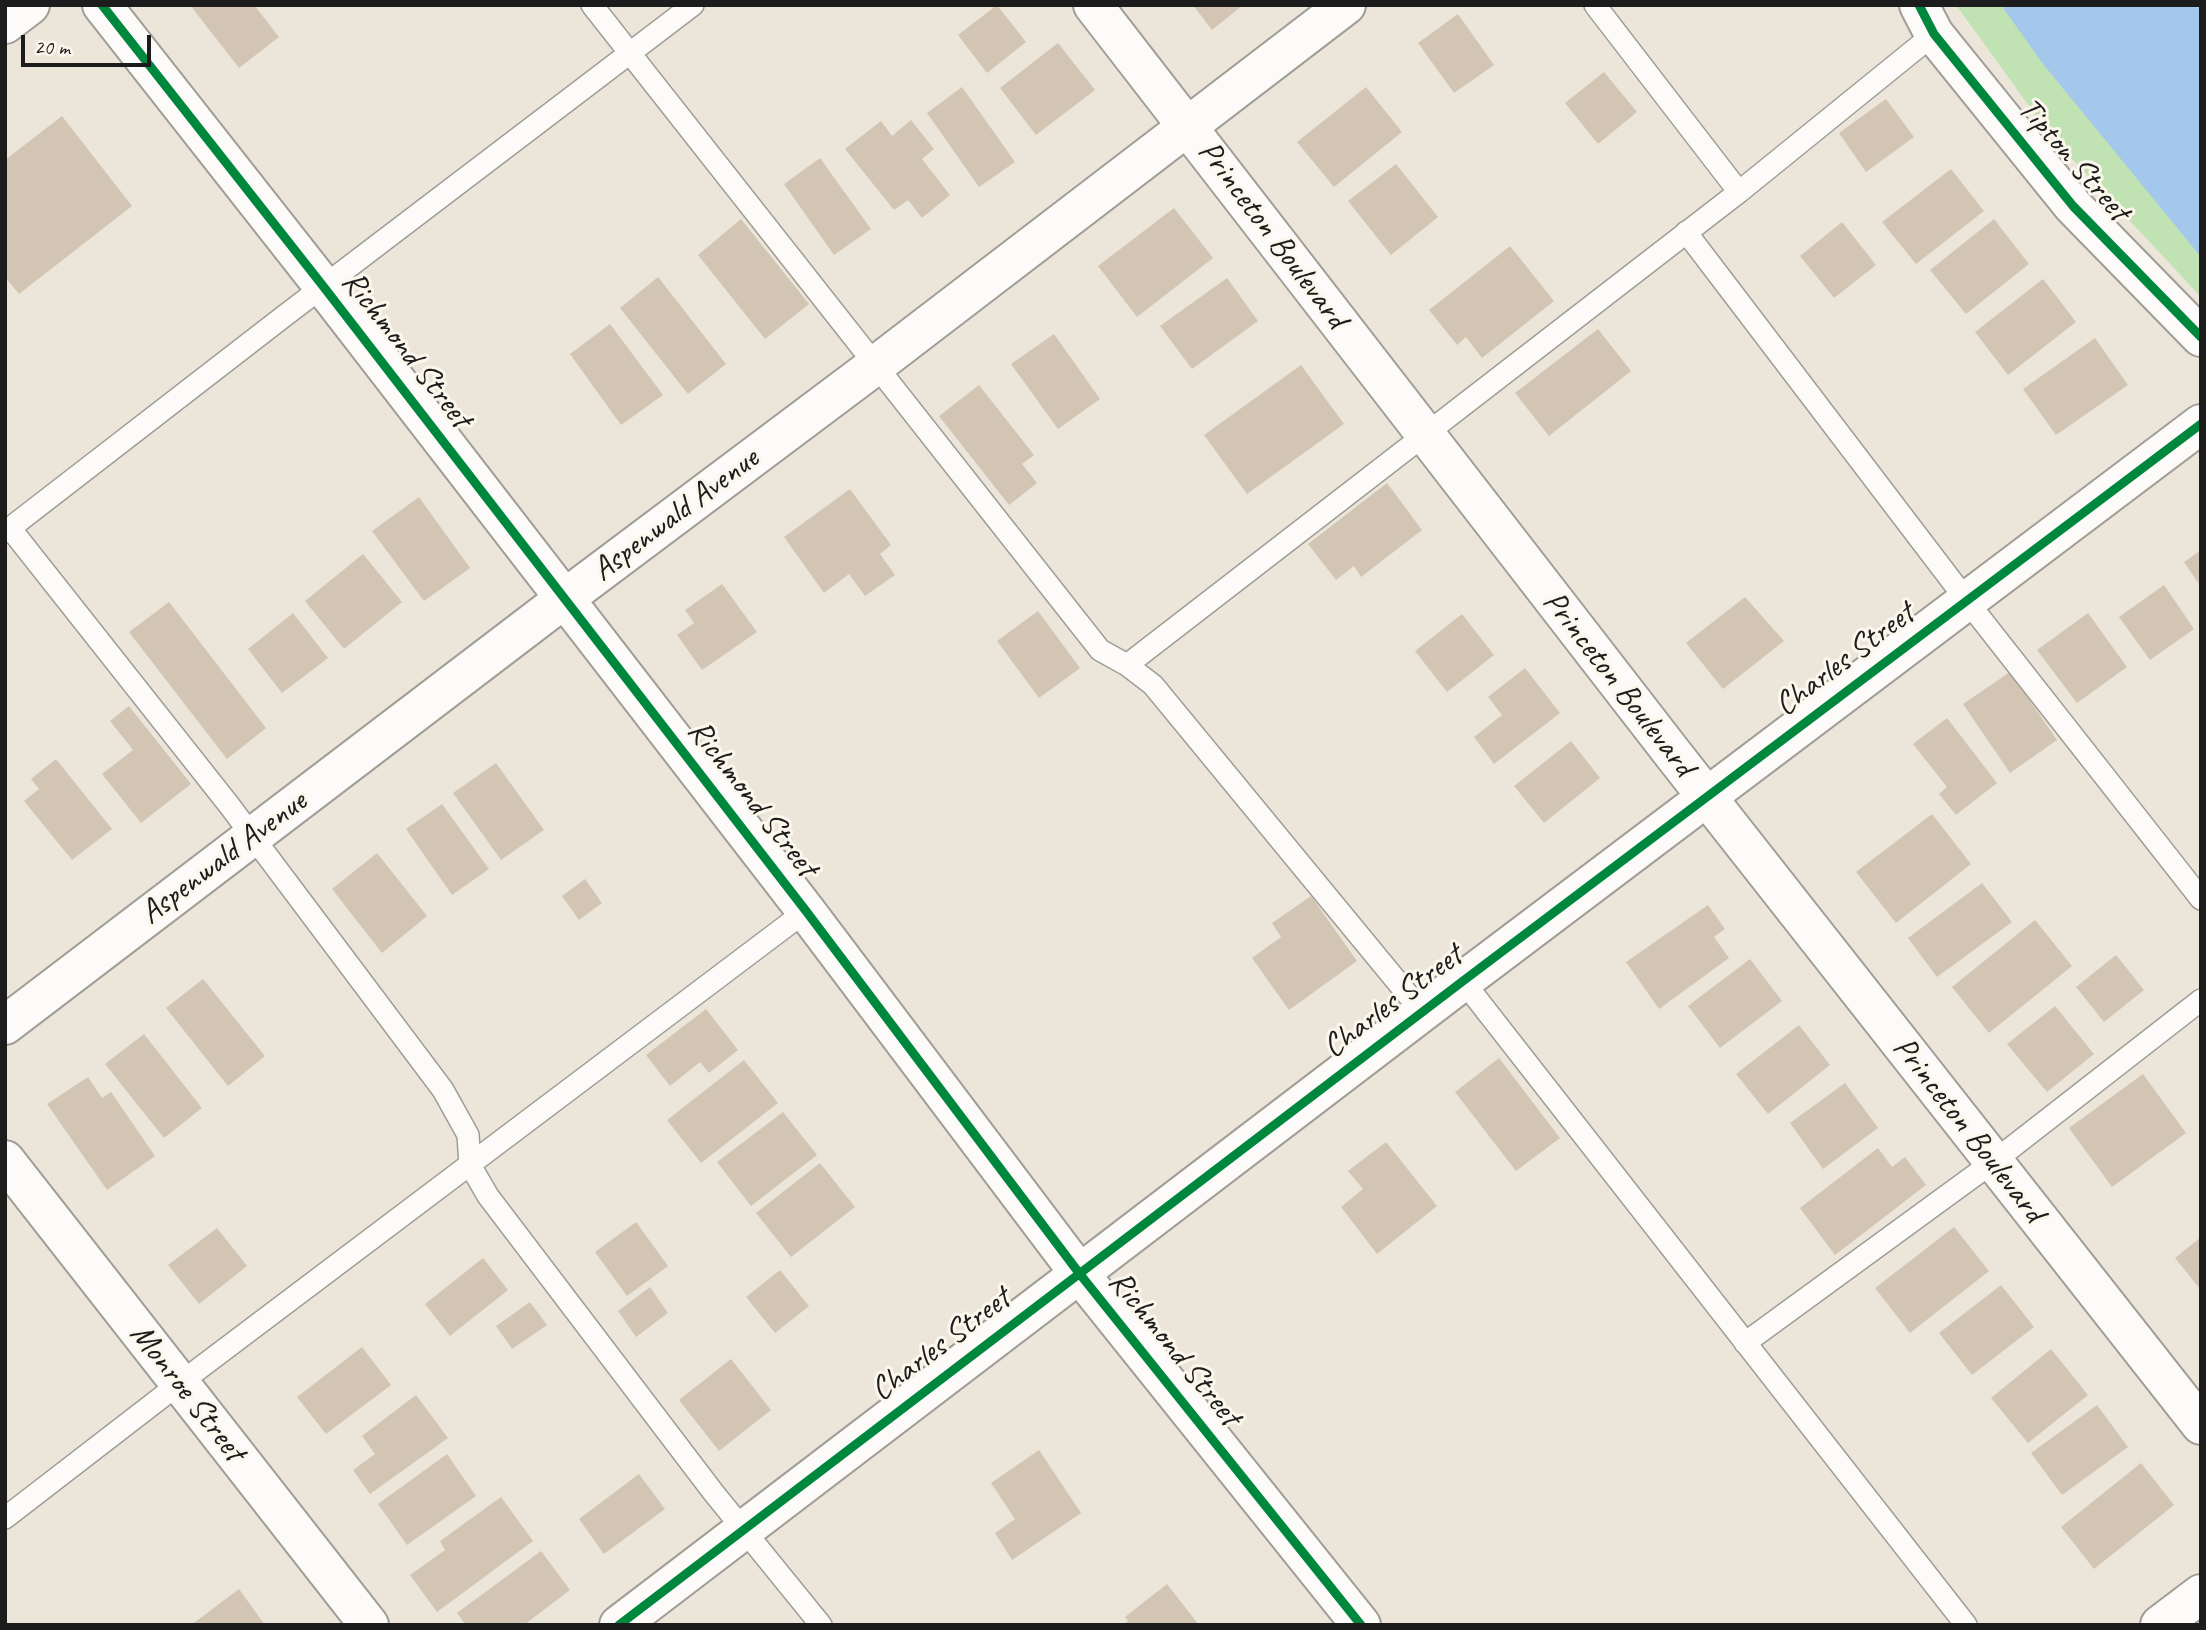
<!DOCTYPE html>
<style>
body{margin:0}
#map{position:relative;width:2206px;height:1630px;overflow:hidden;background:#ebe6d9;font-family:Caveat,sans-serif}
canvas{display:block}
.frame{position:absolute;inset:0;border:7px solid #1c1c1c;pointer-events:none}
.scale{position:absolute;left:21px;top:35px;width:130px;height:32px;box-sizing:border-box;border:4px solid #1c1c1c;border-top:0;padding-left:9px;font-size:21px;line-height:24px;white-space:nowrap;color:#1c1c1c;-webkit-text-stroke:5px #fbf7ec;paint-order:stroke}
</style>
<div id="map">
<canvas width="2206" height="1630"></canvas>
<div class="frame"></div>
<div class="scale">20 m</div>
</div>
<script>
const ctx = document.querySelector('canvas').getContext('2d');
ctx.lineJoin = 'round';
function fill(path, color) {
  ctx.fillStyle = color;
  ctx.fill(path, 'evenodd');
}
function shape(rows) {
  const path = new Path2D();
  for (const r of rows) {
    path.moveTo(r[0], r[1]);
    for (let i = 2; i < r.length; i += 2) path.lineTo(r[i], r[i + 1]);
  }
  return path;
}
function strokePath(path, color, width, dash) {
  ctx.strokeStyle = color;
  ctx.lineWidth = width;
  ctx.lineCap = dash ? 'butt' : 'round';
  ctx.setLineDash(dash || []);
  ctx.stroke(path);
}
function drawText(font, color, halo, rows, align = 'center') {
  ctx.font = font + ' Caveat,sans-serif';
  ctx.lineWidth = 6;
  ctx.setLineDash([]);
  ctx.textBaseline = 'middle';
  ctx.strokeStyle = halo;
  ctx.fillStyle = color;
  for (const [text, x, y, turn = 0] of rows) {
    ctx.save();
    ctx.translate(x, y);
    ctx.rotate((+turn || 0) * Math.PI / 180);
    ctx.textAlign = isNaN(turn) ? turn : align;
    if (halo) ctx.strokeText(text, 0, 0);
    ctx.fillText(text, 0, 0);
    ctx.restore();
  }
}
const green = shape([
 [1956,5,2201,5,2201,297,2050,135]
]);
const water = shape([
 [2001,5,2201,5,2201,257,2043,64]
]);
const building = shape([
 [190,5,254,5,279,37,239,68],
 [997,5,1026,42,987,73,958,35],
 [1193,5,1243,5,1212,30],
 [1458,14,1494,65,1454,93,1418,43],
 [1058,43,1095,90,1036,135,1000,88],
 [1604,72,1637,112,1598,144,1565,103],
 [962,87,1015,162,979,187,927,113],
 [1366,87,1402,132,1334,187,1297,142],
 [1886,99,1914,137,1866,172,1839,133],
 [62,116,132,206,19,294,5,277,5,160],
 [911,120,934,149,922,159,950,195,922,218,908,200,894,210,845,149,881,121,892,136],
 [820,158,871,229,834,255,784,184],
 [1396,164,1438,217,1391,255,1348,201],
 [1951,169,1984,211,1916,264,1882,222],
 [1174,208,1213,258,1137,317,1098,266],
 [741,219,809,304,765,339,698,255],
 [1994,219,2029,264,1966,314,1930,270],
 [1842,222,1876,265,1834,298,1800,256],
 [1510,246,1554,301,1482,358,1466,337,1457,345,1429,310],
 [658,277,726,364,688,394,620,308],
 [1227,278,1258,321,1192,369,1160,326],
 [2043,279,2076,322,2008,375,1975,332],
 [610,324,663,395,621,425,570,354],
 [1598,329,1631,371,1549,436,1515,393],
 [1054,334,1100,399,1058,429,1011,364],
 [2095,338,2128,385,2056,435,2023,389],
 [1301,365,1344,424,1247,494,1204,435],
 [979,385,1034,455,1022,464,1037,483,1009,505,939,416],
 [1387,483,1422,530,1361,577,1354,566,1336,580,1308,544],
 [850,489,891,545,880,554,895,575,865,596,849,574,824,593,784,537],
 [419,497,470,568,424,601,372,531],
 [2201,550,2201,587,2184,562],
 [363,554,402,602,344,649,305,601],
 [722,584,757,632,702,670,677,635,694,623,685,610],
 [2164,585,2194,629,2150,660,2119,617],
 [1745,597,1784,641,1723,689,1686,643],
 [169,602,266,728,227,759,129,632],
 [1038,611,1080,668,1039,698,997,641],
 [293,613,328,658,282,693,248,649],
 [2088,613,2127,667,2077,703,2037,650],
 [1462,614,1494,655,1447,692,1415,651],
 [1525,668,1560,713,1494,764,1474,737,1502,715,1488,697],
 [2010,672,2057,740,2010,773,1963,704],
 [129,706,191,784,141,823,102,774,133,750,110,721],
 [1947,718,1997,783,1956,815,1939,794,1947,787,1913,744],
 [1571,741,1600,778,1544,823,1514,786],
 [56,759,112,829,72,860,24,801,39,789,31,779],
 [496,763,544,830,501,860,453,793],
 [442,804,489,869,452,895,406,829],
 [1932,814,1971,864,1896,923,1856,872],
 [377,853,427,916,382,953,332,889],
 [585,879,602,903,579,920,562,896],
 [1982,883,2012,922,1937,977,1908,938],
 [1311,896,1357,961,1289,1010,1252,958,1281,937,1272,923],
 [1708,905,1725,929,1714,937,1729,958,1659,1009,1626,962],
 [2035,920,2072,966,1989,1033,1952,987],
 [2116,955,2144,990,2104,1022,2076,987],
 [1750,959,1782,1001,1720,1048,1688,1006],
 [203,979,265,1056,228,1086,166,1008],
 [2055,1006,2094,1054,2047,1092,2007,1044],
 [706,1009,738,1050,709,1073,700,1062,670,1086,646,1055],
 [1799,1025,1830,1065,1768,1114,1736,1074],
 [144,1034,202,1108,164,1138,105,1064],
 [1499,1058,1560,1138,1516,1171,1455,1092],
 [744,1060,778,1103,701,1163,667,1120],
 [2143,1074,2186,1133,2112,1187,2069,1128],
 [88,1077,102,1098,111,1092,155,1156,107,1190,47,1104],
 [1845,1083,1878,1128,1823,1169,1790,1123],
 [783,1112,817,1155,751,1206,717,1162],
 [1386,1142,1437,1206,1377,1254,1341,1207,1363,1189,1348,1171],
 [1878,1148,1892,1167,1905,1157,1926,1185,1835,1255,1800,1208],
 [820,1163,855,1207,791,1257,756,1213],
 [636,1222,668,1266,627,1296,595,1252],
 [1954,1227,1989,1271,1910,1333,1875,1288],
 [217,1228,247,1266,199,1304,168,1265],
 [2201,1237,2201,1290,2175,1258],
 [483,1258,508,1290,450,1336,425,1304],
 [780,1270,809,1306,775,1333,746,1297],
 [2001,1285,2034,1327,1972,1375,1939,1333],
 [650,1287,668,1313,636,1337,618,1311],
 [530,1302,547,1325,512,1349,496,1326],
 [362,1347,391,1385,326,1434,297,1397],
 [2051,1349,2088,1395,2028,1443,1991,1398],
 [731,1359,771,1410,719,1451,679,1400],
 [416,1395,448,1438,370,1494,353,1470,375,1454,362,1436],
 [2097,1405,2128,1447,2062,1495,2031,1453],
 [1039,1450,1081,1513,1012,1560,995,1533,1015,1519,991,1483],
 [447,1454,476,1496,407,1545,378,1504],
 [2141,1463,2174,1505,2094,1569,2061,1527],
 [639,1474,665,1509,604,1554,579,1519],
 [501,1497,533,1541,437,1612,410,1575,445,1550,440,1541],
 [541,1551,570,1590,524,1625,466,1625,457,1613],
 [1167,1584,1199,1625,1123,1625,1128,1621,1125,1617],
 [239,1589,265,1625,191,1625]
]);
const service = shape([
 [592,5,1100,650,1127,665,1153,685,1423,1013],
 [1595,5,1739,192],
 [1686,232,1967,601,2201,899],
 [10,528,229,805,443,1090,468,1135,470,1165,488,1196,713,1492,821,1625],
 [5,532,283,317,693,5],
 [1127,665,1739,192,1934,34],
 [1463,981,1966,1625],
 [1745,1343,1993,1162,2201,1000],
 [5,1518,180,1383,806,911]
]);
const minor = shape([
 [1093,5,1673,754,2201,1425],
 [1919,5,1934,34,2073,206,2201,337],
 [5,1025,564,599,876,365,1346,5],
 [5,1160,369,1625],
 [619,1625,1463,981,2201,424],
 [2160,1625,2201,1594]
]);
const tertiary = shape([
 [102,5,323,286,806,911,1079,1273,1361,1625],
 [5,24,30,5]
]);
const cycleway = shape([
 [102,5,323,286,806,911,1079,1273,1361,1625],
 [1919,5,1934,34,2073,206,2201,337],
 [619,1625,1463,981,2201,424]
]);
const streetNames = [
 ["Tipton Street",2073,160,49],
 ["Princeton Boulevard",1272,235,53],
 ["Richmond Street",406,350,52],
 ["Aspenwald Avenue",676,515,-37],
 ["Charles Street",1845,660,-37],
 ["Princeton Boulevard",1618,684,52],
 ["Richmond Street",752,799,52],
 ["Aspenwald Avenue",224,858,-37],
 ["Charles Street",1393,1002,-37],
 ["Princeton Boulevard",1968,1130,52],
 ["Charles Street",941,1345,-37],
 ["Richmond Street",1174,1349,51],
 ["Monroe Street",187,1393,52]
];
fill(green, '#c1e2b3');
fill(water, '#a4c8ec');
fill(building, '#d3c5b4');
strokePath(service, '#a09d96', 24);
strokePath(minor, '#a09d96', 42);
strokePath(tertiary, '#a09d96', 42);
strokePath(service, '#fcfbf9', 21);
strokePath(minor, '#fcfbf9', 38);
strokePath(tertiary, '#fcfbf9', 38);
strokePath(cycleway, '#00873e', 9);
drawText('33px', '#1c1c1c', '#fbf7ec', streetNames);
</script>
